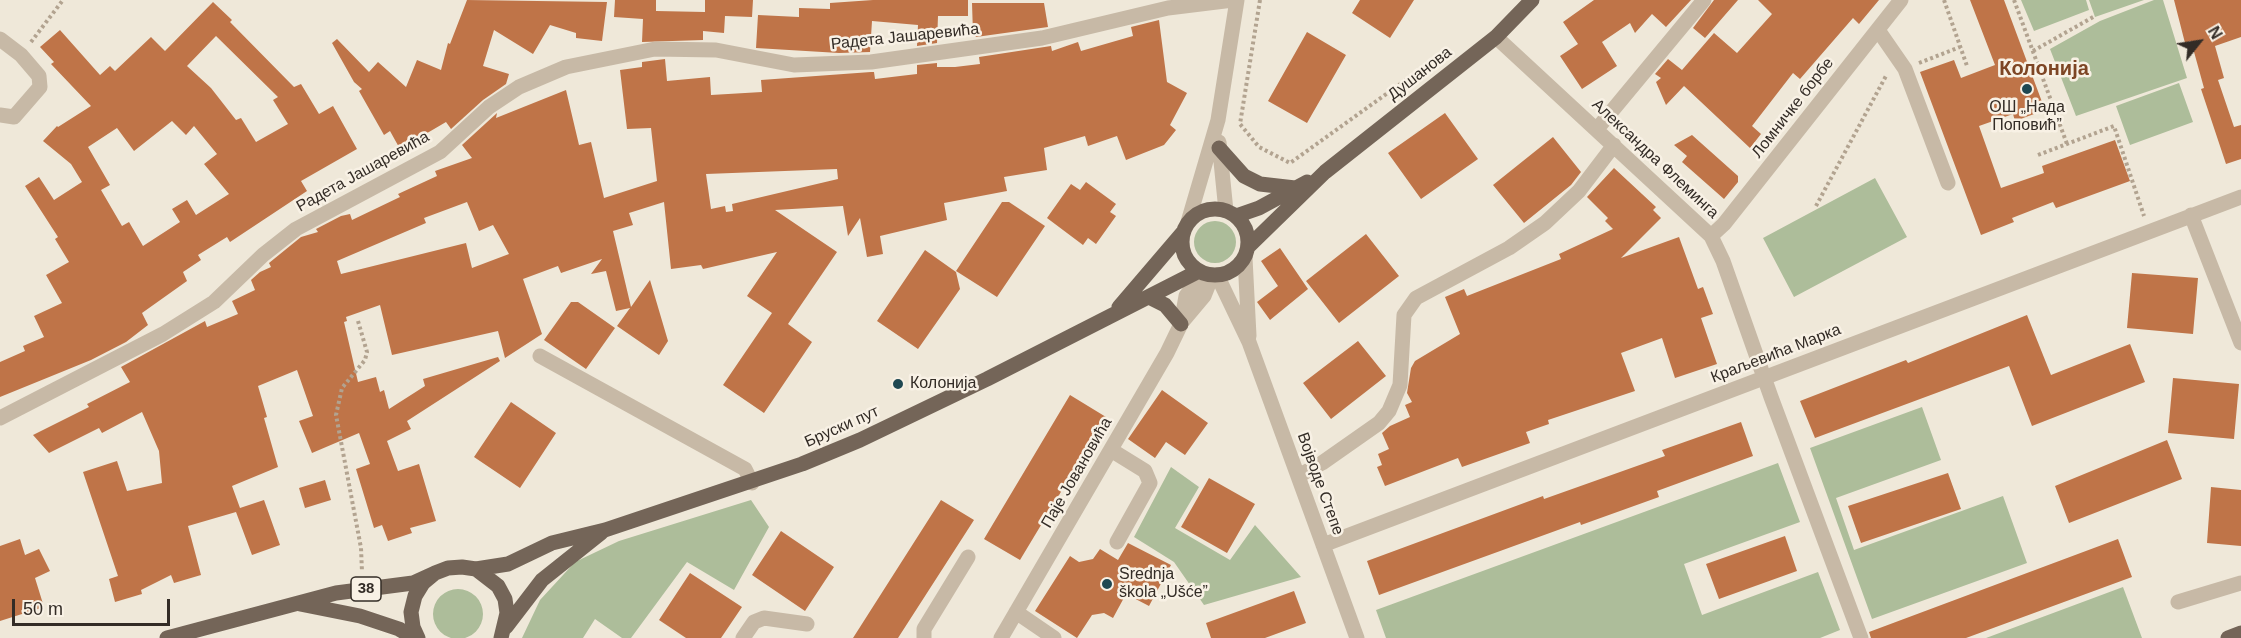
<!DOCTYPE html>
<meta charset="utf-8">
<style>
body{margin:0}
#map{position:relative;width:2241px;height:638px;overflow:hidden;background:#efe8d9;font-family:Helvetica,sans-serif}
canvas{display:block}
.north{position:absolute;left:2169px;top:12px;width:60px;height:60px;-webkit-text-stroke:4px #f8f1e5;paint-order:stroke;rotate:60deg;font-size:16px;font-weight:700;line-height:24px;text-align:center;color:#332c26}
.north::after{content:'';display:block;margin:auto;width:21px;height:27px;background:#332c26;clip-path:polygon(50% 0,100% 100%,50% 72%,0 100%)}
.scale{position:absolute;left:12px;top:599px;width:158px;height:27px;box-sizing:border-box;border:3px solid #332c26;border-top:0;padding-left:8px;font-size:18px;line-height:21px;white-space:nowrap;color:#332c26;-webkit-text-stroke:4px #f8f1e5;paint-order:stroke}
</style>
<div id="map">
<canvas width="2241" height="638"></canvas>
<div class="north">N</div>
<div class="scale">50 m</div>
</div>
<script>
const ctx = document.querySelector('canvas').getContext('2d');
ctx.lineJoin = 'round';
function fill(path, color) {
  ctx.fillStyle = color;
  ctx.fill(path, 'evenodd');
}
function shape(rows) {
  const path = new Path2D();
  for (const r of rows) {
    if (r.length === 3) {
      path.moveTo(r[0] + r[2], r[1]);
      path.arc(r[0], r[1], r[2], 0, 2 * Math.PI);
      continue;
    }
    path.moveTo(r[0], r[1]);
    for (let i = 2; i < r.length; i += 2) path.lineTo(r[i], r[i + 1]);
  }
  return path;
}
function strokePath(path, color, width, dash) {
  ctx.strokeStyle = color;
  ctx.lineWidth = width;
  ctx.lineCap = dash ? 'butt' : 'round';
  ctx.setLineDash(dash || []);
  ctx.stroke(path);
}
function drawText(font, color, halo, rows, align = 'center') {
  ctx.font = font + ' Helvetica,sans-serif';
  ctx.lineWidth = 5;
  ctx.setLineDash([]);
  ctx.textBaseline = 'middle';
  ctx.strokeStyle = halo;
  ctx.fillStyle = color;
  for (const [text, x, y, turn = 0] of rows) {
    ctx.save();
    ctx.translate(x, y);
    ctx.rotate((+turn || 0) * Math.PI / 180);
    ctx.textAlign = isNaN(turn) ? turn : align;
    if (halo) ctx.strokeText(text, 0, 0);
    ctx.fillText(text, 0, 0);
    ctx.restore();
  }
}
const green = shape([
 [2021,0,2086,0,2089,10,2034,31],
 [2089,0,2144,0,2095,17],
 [2154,0,2163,0,2187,78,2076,116,2050,49,2100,21],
 [2179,83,2193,122,2130,145,2116,106],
 [1875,178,1907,237,1794,297,1763,238],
 [1215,242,21],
 [1922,407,1941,460,1836,498,1854,550,2003,496,2027,563,1872,619,1810,448],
 [1778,463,1800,522,1684,564,1702,615,1818,572,1840,630,1820,638,1386,638,1376,610],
 [1171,467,1199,487,1175,528,1230,560,1255,525,1301,577,1204,605,1174,562,1134,537],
 [751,500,769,527,734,590,687,562,631,638,622,638,595,619,583,638,522,638,540,600,575,562,619,541],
 [2123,587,2142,638,1986,638],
 [458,614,25]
]);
const building = shape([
 [467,0,607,2,602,41,576,38,576,33,550,25,533,54,494,30,483,66,509,74,506,84,483,100,451,129,446,122,400,149,390,131,384,135,359,91,362,89,354,82,332,43,337,39,369,72,378,62,406,87,417,60,441,70,448,43,450,44],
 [615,0,656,0,656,11,705,12,705,0,753,0,752,17,725,16,724,33,703,31,703,40,642,42,643,19,614,17],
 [873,0,968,0,968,16,938,16,937,43,917,46,918,25,872,21,870,52,839,53,756,48,758,15,799,17,799,8,830,9,830,3],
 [1360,0,1414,0,1390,38,1352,13],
 [1594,0,1691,0,1666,27,1652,14,1635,33,1630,23,1602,42,1617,66,1582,89,1560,56,1578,44,1563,22],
 [1714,0,1738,0,1705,38,1693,28],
 [1758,0,1879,0,1859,24,1853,18,1800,79,1793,73,1752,126,1761,134,1750,148,1684,86,1666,105,1656,82,1661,78,1655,74,1668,59,1682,70,1714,33,1737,53,1772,14],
 [1970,0,2004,0,2045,110,2015,121,2013,114,1979,126,2001,188,2044,173,2042,166,2115,140,2130,181,2056,208,2053,202,2012,218,2014,222,1981,235,1920,72,1954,60,1961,78,1995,65],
 [2174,0,2241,0,2241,37,2215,46,2224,78,2218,80,2234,127,2241,125,2241,159,2226,164,2201,89,2204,88,2191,41,2185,43],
 [213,2,232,20,230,22,294,87,301,84,319,114,333,106,357,149,301,181,307,191,230,242,227,237,198,255,201,260,183,272,187,281,142,313,148,325,126,342,91,360,0,397,0,362,25,351,23,346,44,337,34,316,62,303,46,275,69,262,55,239,58,237,25,186,39,177,54,200,82,182,71,164,43,141,57,126,58,127,91,106,51,64,54,62,40,47,60,30,100,75,110,66,115,71,151,37,165,51],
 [216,36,278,97,273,100,288,124,256,142,241,118,236,120,211,88,187,66],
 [172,121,186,135,194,126,217,154,204,164,229,194,196,215,187,200,172,209,180,222,143,246,129,222,122,226,101,190,110,185,88,147,117,128,134,151],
 [972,3,1044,3,1048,27,976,37,973,34],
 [1159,20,1167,82,1187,93,1170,125,1176,130,1164,145,1126,160,1117,136,1088,146,1085,136,1044,148,1047,170,1004,177,1007,191,944,203,947,220,880,236,883,254,867,257,860,218,848,236,843,206,775,210,837,252,788,324,812,342,764,413,723,385,772,313,747,296,777,252,703,269,701,265,671,269,664,202,629,213,633,225,613,231,631,307,650,280,668,341,659,355,617,326,630,308,616,311,606,271,591,274,602,259,561,273,558,266,523,279,542,334,505,358,498,331,392,355,380,305,346,317,347,321,344,322,358,382,376,377,380,392,384,390,389,409,425,386,423,379,498,357,500,361,407,421,411,429,387,441,398,471,419,464,436,521,410,528,412,533,388,541,382,525,374,528,356,469,370,464,359,433,312,453,299,421,313,416,297,370,258,386,267,417,264,418,278,467,232,486,240,508,264,500,280,545,252,555,236,512,188,526,201,575,174,583,171,575,141,590,142,594,115,602,109,579,118,576,83,472,117,461,127,491,162,483,159,451,142,412,102,433,99,428,49,453,33,435,89,407,87,404,130,382,121,367,205,321,207,327,238,314,232,301,255,290,251,280,260,272,271,267,269,263,301,237,318,232,316,229,341,216,350,214,352,220,400,197,398,194,437,176,435,171,472,158,462,145,497,113,496,118,566,90,579,145,591,142,604,198,657,181,651,128,627,129,620,70,642,67,642,62,665,59,667,81,710,77,711,95,762,92,761,80,871,72,874,72,875,79,917,74,917,65,937,63,937,67,955,67,980,64,979,57,1051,46,1052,51,1078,42,1081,51,1133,36,1131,27],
 [837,169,838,179,732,204,733,211,726,212,725,206,711,209,706,174],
 [467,202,479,231,493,225,509,254,472,268,466,243,341,274,337,261,426,223,424,218],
 [1307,32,1346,55,1307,123,1268,101],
 [1445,113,1478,159,1421,199,1388,153],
 [1692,135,1738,176,1738,182,1724,199,1682,162,1687,156,1674,145],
 [1553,137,1581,172,1571,185,1524,223,1493,185],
 [1614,168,1656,207,1653,210,1661,218,1621,258,1679,237,1698,289,1703,287,1713,314,1701,318,1717,364,1675,378,1662,338,1621,353,1635,391,1548,420,1549,424,1526,432,1530,443,1462,467,1458,458,1385,486,1377,467,1382,465,1378,454,1389,449,1382,433,1390,426,1410,417,1405,405,1412,402,1407,393,1411,368,1415,361,1460,334,1445,297,1464,289,1467,296,1561,259,1559,254,1613,229,1605,221,1608,218,1587,197],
 [1086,182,1116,204,1110,212,1116,216,1096,244,1088,238,1083,245,1047,218,1071,184,1080,190],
 [1002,202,1009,202,1045,226,997,297,956,271],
 [1366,234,1399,276,1339,323,1306,281],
 [1280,248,1308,289,1270,320,1257,302,1278,286,1261,261],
 [925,250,956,272,960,289,918,349,877,321],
 [2132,273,2198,278,2193,334,2127,328],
 [571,302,578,302,615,328,586,369,544,340],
 [2027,315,2051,375,2130,344,2145,382,2032,426,2009,366,1815,438,1800,401,1906,360,1908,363],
 [1358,341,1386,376,1331,419,1303,383],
 [2173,378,2239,384,2234,439,2168,433],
 [1162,390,1208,423,1185,455,1166,442,1155,458,1128,439],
 [1070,395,1106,417,1020,560,984,539],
 [511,402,556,433,520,488,474,457],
 [1741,422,1753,456,1657,491,1659,497,1581,525,1580,522,1379,595,1367,561,1543,496,1544,499,1665,456,1662,450],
 [2167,440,2182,479,2069,523,2055,486],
 [1948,473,1961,509,1861,543,1848,506],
 [1209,478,1255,504,1227,553,1181,527],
 [325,480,331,500,305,508,299,488],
 [2211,487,2241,490,2241,546,2207,543],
 [941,500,974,520,898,638,853,638],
 [781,531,834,567,805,611,752,575],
 [1785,536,1797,571,1719,599,1706,564],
 [20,539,25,555,39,549,50,571,35,578,44,607,0,621,0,546],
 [2118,539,2132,577,1966,638,1871,638,1869,632],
 [1128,543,1171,565,1149,606,1126,594,1113,618,1104,613,1092,615,1077,638,1035,611,1070,556,1079,562,1093,559,1100,549,1118,560],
 [690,573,742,607,721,638,686,638,659,620],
 [1294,591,1306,623,1265,638,1211,638,1206,623]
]);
const path = shape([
 [1260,0,1240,124,1259,147,1290,163,1449,49],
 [1944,0,1967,66],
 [2014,0,2067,144],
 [31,42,63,0],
 [2033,51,2095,16],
 [1919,63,1960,47],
 [2038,155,2114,126,2144,216],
 [1816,206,1887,74],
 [358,321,367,352,365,360,342,388,336,415,361,548,362,572]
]);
const minor = shape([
 [1878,30,1905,69,1948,183],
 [1496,37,1711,236,1723,261,1771,397,1861,638],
 [0,39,21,55,39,76,40,87,14,117,0,115],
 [1597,129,1704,0],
 [1219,142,1226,211],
 [2191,215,2241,343],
 [1188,222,1218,120,1237,0],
 [1711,236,1724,224,1901,0],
 [1245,258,1249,336],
 [1217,275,1249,342,1357,638],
 [1183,321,1204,296,1212,276],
 [540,356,745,469,752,483],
 [0,418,163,334,214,302,263,255,296,229,440,152,489,107,519,87,566,67,655,49,716,50,794,65,871,62,1042,38,1168,8,1233,0],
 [1111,450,1145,471,1150,483,1117,542],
 [1298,476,1322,463,1379,423,1389,411,1400,385,1404,315,1416,298,1509,248,1545,223,1579,191,1614,145],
 [1323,545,2241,197],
 [2178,602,2241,583],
 [1016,612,1054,638],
 [743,638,754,622,764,618,807,624],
 [924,638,924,629,968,557],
 [1001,638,1167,353,1181,324,1186,296,1203,273]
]);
const major = shape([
 [1219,148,1244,176,1260,184,1295,188],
 [1215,242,33],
 [1236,216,1259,208,1307,182],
 [1248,247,1325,172,1496,37,1532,0],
 [1149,297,1165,305,1181,324],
 [1119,307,1184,231],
 [476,569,508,564,552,543,605,530,802,464,860,440,987,379,1199,271],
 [300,604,360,616,399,629,414,638],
 [506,627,542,580,601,533],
 [167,638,336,593,413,583,435,573],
 [418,638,413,627,411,612,415,596,423,583,435,573,448,568,462,567,476,569,498,586,505,599,507,613,501,638],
 [2228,638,2241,633]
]);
const markers = [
 [2027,89,6,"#1f4852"],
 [898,384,6,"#1f4852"],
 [1107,584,6,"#1f4852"]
];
const shields = [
 [366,589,30]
];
const shieldNames = [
 ["38",366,589]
];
const streetNames = [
 ["Радета Јашаревића",905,37,-6],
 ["Душанова",1420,74,-38],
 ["Ломничке борбе",1793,108,-52],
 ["Александра Флеминга",1655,159,43],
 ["Радета Јашаревића",363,172,-29],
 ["Краљевића Марка",1776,354,-21],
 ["Бруски пут",842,427,-24],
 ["Паје Јовановића",1077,473,-60],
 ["Војводе Степе",1320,484,70]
];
const poiNames = [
 ["ОШ „Нада",2027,108,"center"],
 ["Поповић”",2027,126,"center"],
 ["Колонија",910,384],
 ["Srednja",1119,575],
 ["škola „Ušće”",1119,593]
];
const quarterNames = [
 ["Колонија",2044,69]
];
fill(green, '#adbd9a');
fill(building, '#bf7448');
strokePath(path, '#b2a390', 4, [3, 3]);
strokePath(minor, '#c7b9a6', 15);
strokePath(major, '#746558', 15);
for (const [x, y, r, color] of markers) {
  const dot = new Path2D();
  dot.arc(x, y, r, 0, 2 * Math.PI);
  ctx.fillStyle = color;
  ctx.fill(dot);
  strokePath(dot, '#f8f1e5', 2);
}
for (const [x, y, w] of shields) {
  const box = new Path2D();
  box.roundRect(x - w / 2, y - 12, w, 24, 4.5);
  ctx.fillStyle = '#f8f1e5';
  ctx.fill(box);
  strokePath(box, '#332c26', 1.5);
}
drawText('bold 15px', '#332c26', null, shieldNames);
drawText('16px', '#332c26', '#f8f1e5', streetNames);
drawText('16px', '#332c26', '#f8f1e5', poiNames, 'left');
drawText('bold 20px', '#7d4524', '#f8f1e5', quarterNames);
</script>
